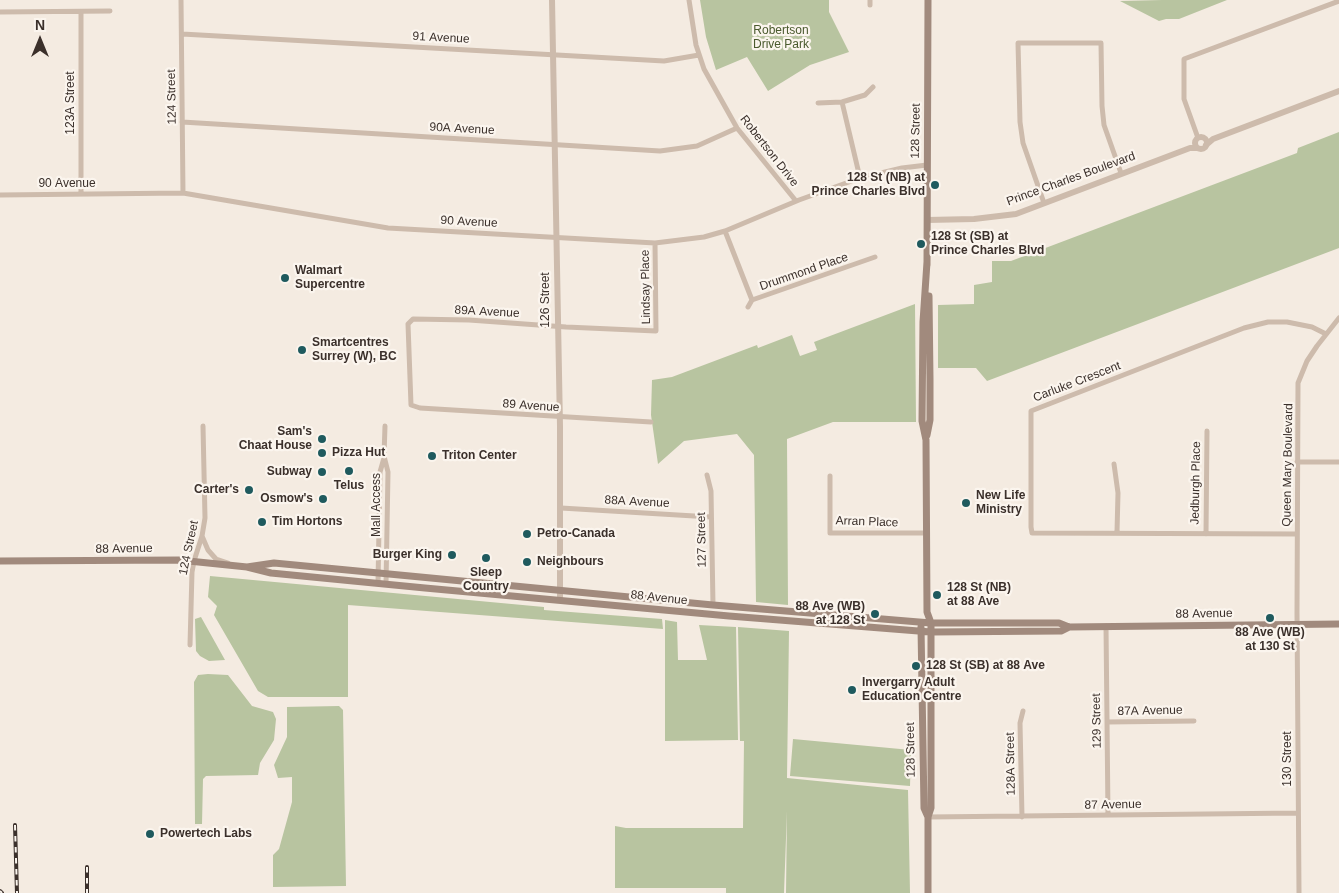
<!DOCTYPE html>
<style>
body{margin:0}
#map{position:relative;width:1339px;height:893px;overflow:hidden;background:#f4ebe1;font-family:Arial,sans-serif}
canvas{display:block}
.north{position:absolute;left:15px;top:15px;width:50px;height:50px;-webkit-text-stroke:4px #fbf5ee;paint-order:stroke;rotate:0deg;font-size:14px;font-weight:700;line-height:20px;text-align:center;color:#3b302b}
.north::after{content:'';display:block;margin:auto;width:18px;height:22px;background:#3b302b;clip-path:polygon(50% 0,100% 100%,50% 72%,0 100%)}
</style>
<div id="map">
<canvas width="1339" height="893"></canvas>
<div class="north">N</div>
</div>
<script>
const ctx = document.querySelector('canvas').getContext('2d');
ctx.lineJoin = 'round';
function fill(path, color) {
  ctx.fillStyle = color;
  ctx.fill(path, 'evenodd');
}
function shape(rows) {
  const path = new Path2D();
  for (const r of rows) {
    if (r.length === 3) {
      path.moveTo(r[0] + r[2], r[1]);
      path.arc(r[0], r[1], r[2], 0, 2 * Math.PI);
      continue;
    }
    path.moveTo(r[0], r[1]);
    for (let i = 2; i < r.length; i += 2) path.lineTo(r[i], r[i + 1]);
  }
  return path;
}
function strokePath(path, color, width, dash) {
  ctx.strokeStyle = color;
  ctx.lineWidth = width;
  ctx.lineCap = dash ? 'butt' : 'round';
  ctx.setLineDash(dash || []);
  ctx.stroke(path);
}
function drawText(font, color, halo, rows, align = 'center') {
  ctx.font = font + ' Arial,sans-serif';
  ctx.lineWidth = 4.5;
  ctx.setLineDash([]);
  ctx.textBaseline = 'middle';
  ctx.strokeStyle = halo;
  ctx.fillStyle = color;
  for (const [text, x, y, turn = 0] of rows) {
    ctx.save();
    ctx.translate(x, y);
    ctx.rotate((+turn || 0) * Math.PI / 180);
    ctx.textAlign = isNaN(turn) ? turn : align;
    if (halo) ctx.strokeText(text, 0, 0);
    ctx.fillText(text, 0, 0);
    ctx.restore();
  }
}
const green = shape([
 [700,0,829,0,829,12,849,52,810,65,768,91,747,57,716,70,706,37],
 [1162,0,1227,0,1179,19,1166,19,1159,21,1120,1],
 [1339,132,1339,248,987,381,976,368,938,368,938,305,974,304,974,285,992,282,992,261,1011,261,1297,153,1298,148],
 [915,304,916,422,833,422,787,439,788,605,756,602,754,455,737,434,684,441,658,464,651,415,652,380,672,377,757,345,758,348,792,335,800,356,817,350,814,342],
 [210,576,544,607,544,610,662,619,663,629,348,605,348,697,268,697,258,691,214,615,217,606,208,597],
 [201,617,225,660,209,661,200,656,196,651,195,619],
 [665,620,677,622,678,660,707,660,699,625,736,627,738,740,665,741],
 [738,627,789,631,787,778,908,790,910,893,786,893,787,811,784,893,726,893,726,888,615,888,615,826,626,828,743,828,744,741,740,741],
 [208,674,228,675,252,706,273,712,276,719,274,740,260,763,258,775,206,776,203,779,202,824,195,824,194,682,198,675],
 [339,706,343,710,346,886,273,887,273,855,279,849,292,802,292,777,278,778,274,765,287,737,287,707],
 [793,739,911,750,910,786,790,776]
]);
const minor = shape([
 [181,0,183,193],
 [689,0,696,45,704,69,737,128,796,201],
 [870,5,870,0],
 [0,12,110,11],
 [81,12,81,194],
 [182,34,664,61,699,55],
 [842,102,860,178],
 [818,103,842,102,865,95,873,87],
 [182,122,660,151,697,146,737,128],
 [1198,138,1184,99,1184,59,1339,1],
 [0,195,183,193,388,228,655,243,704,237,725,231,799,200,860,178,902,168,927,165],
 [1044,203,1023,143,1020,122,1018,43,1101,43,1102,106,1104,125,1121,173],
 [725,231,752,300,875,257],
 [748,307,752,300],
 [651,422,420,408,411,405,408,324,413,319,469,320,566,327,656,331,655,243],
 [385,426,384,456,388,472,386,584],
 [1297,462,1339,462],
 [1114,464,1118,493,1117,532],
 [707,475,711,491,713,605],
 [830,476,830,533,927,533],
 [561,508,711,517],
 [1206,534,1207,431],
 [1297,534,1032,533,1031,527,1031,411,1244,328,1268,322,1287,322,1312,327,1326,334],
 [202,536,208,550,216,559,228,563],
 [378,583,380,472,384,458],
 [1106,626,1108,815],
 [190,645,192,572,194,561,202,536,205,518,203,426],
 [1107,722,1194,721],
 [928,817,1298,813],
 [1022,817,1020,723,1023,711],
 [1299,893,1297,613,1298,383,1307,361,1317,346,1339,318]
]);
const tertiary = shape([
 [552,0,560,426,560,600],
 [1201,143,6],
 [1206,145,1213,139,1339,91],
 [927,220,974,219,1016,214,1190,148,1197,148]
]);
const secondary = shape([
 [927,262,923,322,922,421,926,440,927,612,931,623,931,808,928,817,928,893],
 [927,265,928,0],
 [927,435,930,420,930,379,929,296],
 [0,561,179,560,247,567,271,573,425,588,729,616,931,632,1061,631,1069,627],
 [247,567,274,563,713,605,931,623,1059,623,1069,627,1339,624],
 [921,627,924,808,928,817]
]);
const rail = shape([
 [15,825,17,893],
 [87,867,87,893],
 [0,891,2,893]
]);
const markers = [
 [935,185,5,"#1f5a5e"],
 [921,244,5,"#1f5a5e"],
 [285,278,5,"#1f5a5e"],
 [302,350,5,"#1f5a5e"],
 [322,439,5,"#1f5a5e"],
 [322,453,5,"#1f5a5e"],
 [432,456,5,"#1f5a5e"],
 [349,471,5,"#1f5a5e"],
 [322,472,5,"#1f5a5e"],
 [249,490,5,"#1f5a5e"],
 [323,499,5,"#1f5a5e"],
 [966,503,5,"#1f5a5e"],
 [262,522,5,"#1f5a5e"],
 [527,534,5,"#1f5a5e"],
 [452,555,5,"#1f5a5e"],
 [486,558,5,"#1f5a5e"],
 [527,562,5,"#1f5a5e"],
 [937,595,5,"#1f5a5e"],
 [875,614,5,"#1f5a5e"],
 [1270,618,5,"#1f5a5e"],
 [916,666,5,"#1f5a5e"],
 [852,690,5,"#1f5a5e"],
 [150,834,5,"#1f5a5e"]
];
const parkNames = [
 ["Robertson",781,31],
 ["Drive Park",781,45]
];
const streetNames = [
 ["91 Avenue",441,38,3],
 ["124 Street",172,97,-91],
 ["123A Street",71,103,-90],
 ["90A Avenue",462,129,3],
 ["128 Street",916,131,-89],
 ["Robertson Drive",769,151,52],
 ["Prince Charles Boulevard",1071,179,-20],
 ["90 Avenue",67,184],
 ["90 Avenue",469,222,3],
 ["Drummond Place",804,272,-19],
 ["Lindsay Place",646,287,-91],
 ["126 Street",546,300,-90],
 ["89A Avenue",487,312,3],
 ["Carluke Crescent",1077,382,-21],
 ["89 Avenue",531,406,4],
 ["Queen Mary Boulevard",1288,465,-89],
 ["Jedburgh Place",1196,483,-89],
 ["88A Avenue",637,502,3],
 ["Mall Access",377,505,-90],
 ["Arran Place",867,522,2],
 ["127 Street",702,540,-91],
 ["124 Street",189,548,-78],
 ["88 Avenue",124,549,-1],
 ["88 Avenue",659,598,6],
 ["88 Avenue",1204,614,-1],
 ["87A Avenue",1150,711,-1],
 ["129 Street",1097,721,-91],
 ["128 Street",911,750,-91],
 ["130 Street",1288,759,-90],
 ["128A Street",1011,764,-91],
 ["87 Avenue",1113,805,-1]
];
const poiNames = [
 ["128 St (NB) at",925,178,"right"],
 ["Prince Charles Blvd",925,192,"right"],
 ["128 St (SB) at",931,237],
 ["Prince Charles Blvd",931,251],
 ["Walmart",295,271],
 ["Supercentre",295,285],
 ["Smartcentres",312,343],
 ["Surrey (W), BC",312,357],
 ["Sam's",312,432,"right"],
 ["Chaat House",312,446,"right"],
 ["Pizza Hut",332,453],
 ["Triton Center",442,456],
 ["Subway",312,472,"right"],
 ["Telus",349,486,"center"],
 ["Carter's",239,490,"right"],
 ["New Life",976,496],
 ["Ministry",976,510],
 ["Osmow's",313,499,"right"],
 ["Tim Hortons",272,522],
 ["Petro-Canada",537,534],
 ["Burger King",442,555,"right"],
 ["Neighbours",537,562],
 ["Sleep",486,573,"center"],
 ["Country",486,587,"center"],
 ["128 St (NB)",947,588],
 ["at 88 Ave",947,602],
 ["88 Ave (WB)",865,607,"right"],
 ["at 128 St",865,621,"right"],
 ["88 Ave (WB)",1270,633,"center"],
 ["at 130 St",1270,647,"center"],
 ["128 St (SB) at 88 Ave",926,666],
 ["Invergarry Adult",862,683],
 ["Education Centre",862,697],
 ["Powertech Labs",160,834]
];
fill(green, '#b8c4a0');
strokePath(minor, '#cdbbac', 5);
strokePath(tertiary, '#cdbbac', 6);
strokePath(secondary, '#a18a7d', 7);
strokePath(rail, '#3b302b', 4);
strokePath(rail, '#fbf5ee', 2, [5.5]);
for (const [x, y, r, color] of markers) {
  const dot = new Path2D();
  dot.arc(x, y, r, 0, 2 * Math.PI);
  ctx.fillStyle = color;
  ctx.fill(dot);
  strokePath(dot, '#fbf5ee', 2);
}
drawText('12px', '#4a5a2e', '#fbf5ee', parkNames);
drawText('12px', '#3b302b', '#fbf5ee', streetNames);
drawText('bold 12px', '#3b302b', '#fbf5ee', poiNames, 'left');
</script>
